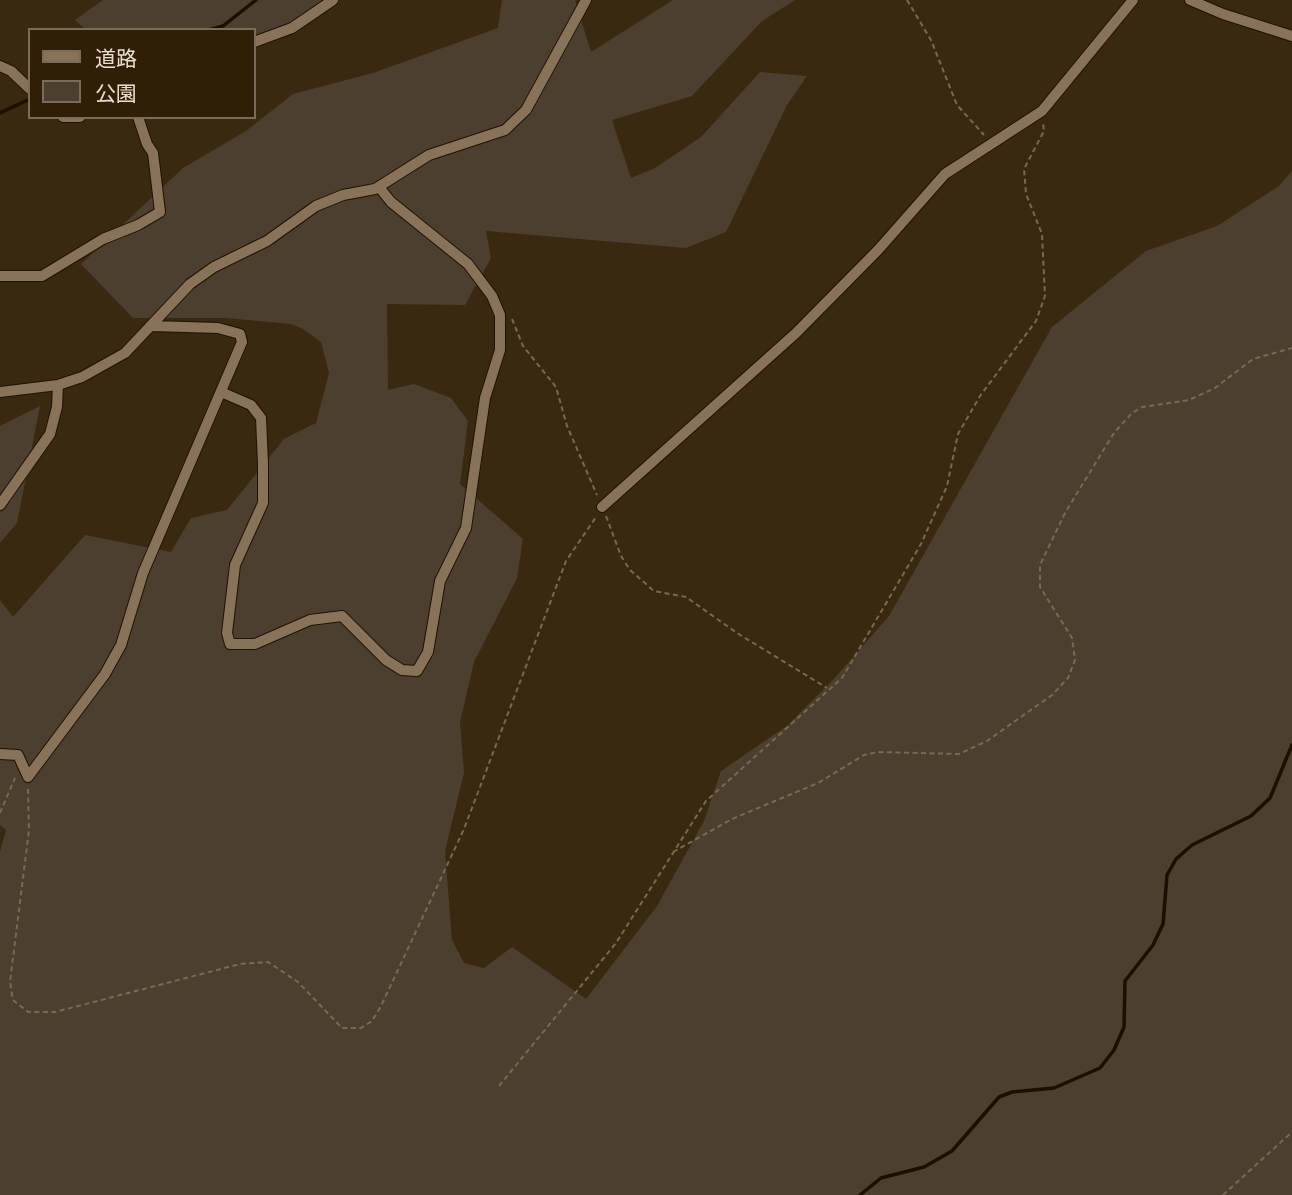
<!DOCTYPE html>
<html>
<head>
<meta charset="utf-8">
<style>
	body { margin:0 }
	#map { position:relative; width:1292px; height:1195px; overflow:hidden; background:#3a2911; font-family:Signika,"Noto Sans JP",sans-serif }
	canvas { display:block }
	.legend { position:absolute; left:28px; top:28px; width:228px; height:91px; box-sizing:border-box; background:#301f07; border:2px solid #7a6c58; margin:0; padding:9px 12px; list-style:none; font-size:21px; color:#eadfd1 }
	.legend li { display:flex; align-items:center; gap:14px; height:35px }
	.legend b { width:35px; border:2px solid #7a6c58 }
</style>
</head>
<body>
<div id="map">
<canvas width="1292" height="1195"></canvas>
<ul class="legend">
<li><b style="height:9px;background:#88735a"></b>道路</li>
<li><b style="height:19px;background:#4c3f2f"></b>公園</li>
</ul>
</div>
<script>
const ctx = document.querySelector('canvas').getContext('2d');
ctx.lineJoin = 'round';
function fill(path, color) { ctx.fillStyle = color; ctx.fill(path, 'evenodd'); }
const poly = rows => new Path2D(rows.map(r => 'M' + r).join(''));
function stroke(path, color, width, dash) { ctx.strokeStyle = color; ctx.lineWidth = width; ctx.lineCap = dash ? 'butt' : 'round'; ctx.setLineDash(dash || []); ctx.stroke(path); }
const green = poly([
	[103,0,326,0,272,39,254,46,254,30,86,30,75,20],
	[502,0,575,0,591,52,673,0,795,0,762,21,692,96,612,120,631,178,655,168,701,137,760,72,807,76,787,105,726,232,686,248,486,231,491,258,465,305,387,304,388,390,414,384,451,398,468,421,460,484,523,539,517,578,474,662,460,722,464,773,445,851,452,940,464,963,484,968,512,947,586,999,657,906,704,821,721,771,788,725,833,680,889,616,1052,327,1146,251,1217,226,1279,186,1292,171,1292,1195,0,1195,0,852,6,830,0,825,0,600,13,617,85,535,171,552,191,518,227,510,284,439,316,423,329,373,321,342,303,329,291,324,226,318,133,318,81,264,183,168,246,131,293,94,373,73,498,28],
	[40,406,17,523,0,543,0,426]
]);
const stream = poly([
	[209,30,223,26,256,0],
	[0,113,30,99],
	[860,1195,881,1178,924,1167,952,1151,999,1097,1012,1092,1054,1088,1100,1068,1114,1050,1124,1027,1125,981,1153,945,1163,924,1167,875,1176,859,1192,845,1251,816,1270,798,1292,745]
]);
const path = poly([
	[907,0,931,40,957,105,984,135],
	[512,319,523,346,556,387,567,426,597,495],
	[606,516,621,556,630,570,654,591,686,597,737,633,827,688],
	[28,789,29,830,10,982,13,1000,28,1012,55,1012,240,964,268,962,298,982,342,1028,361,1028,372,1021,381,1006,464,829,566,561,596,517],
	[0,813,15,778],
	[673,852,732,819,818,783,864,755,878,752,959,754,987,741,1052,695,1068,678,1075,660,1072,638,1040,587,1040,565,1065,513,1114,433,1131,414,1142,407,1189,400,1215,388,1253,359,1292,348],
	[499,1086,616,943,706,801,842,678,921,544,947,486,958,434,980,396,1036,321,1045,296,1042,234,1026,194,1024,169,1044,131,1043,123],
	[1223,1195,1292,1132]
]);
const street = poly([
	[1190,0,1223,14,1292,36],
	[254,42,292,28,333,0],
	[0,66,11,71,30,89],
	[63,117,80,117],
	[0,276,42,276,103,239,138,225,160,212,153,153,147,144,138,117],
	[0,392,58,385,82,377,125,353,190,284,214,267,267,241,316,206,343,195,375,189,429,155,505,130,526,110,586,0],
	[221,392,251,405,261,418,263,464,263,503,235,565,227,633,230,644,255,644,310,620,342,616,386,660,402,670,417,671,428,652,440,581,466,528,485,398,500,350,500,315,492,296,468,264,391,202,379,187],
	[0,505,50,434,57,407,58,385],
	[602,507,796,333,878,250,945,174,1042,111,1133,0],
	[0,754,18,755,28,777],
	[28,777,105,674,121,645,143,573,242,342,240,334,218,328,152,326]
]);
fill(green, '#4c3f2f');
stroke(stream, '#1e0e00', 3.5);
stroke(street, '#211100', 12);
stroke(path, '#786954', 2, [5, 3.5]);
stroke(street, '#88735a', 10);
</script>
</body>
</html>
